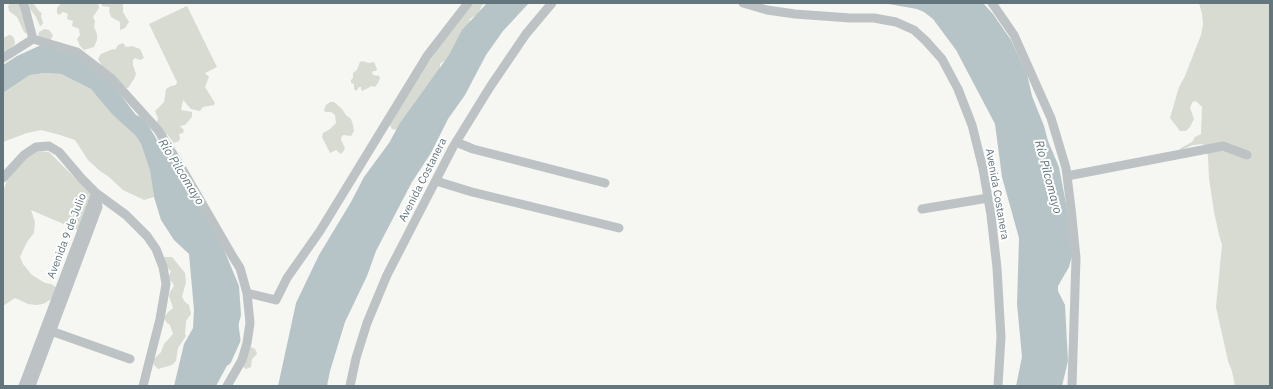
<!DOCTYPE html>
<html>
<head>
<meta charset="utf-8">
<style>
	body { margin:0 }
	#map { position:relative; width:1273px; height:389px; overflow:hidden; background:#f6f6f3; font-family:"IBM Plex Sans",sans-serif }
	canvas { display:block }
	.frame { position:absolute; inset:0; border:4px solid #63757d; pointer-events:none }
</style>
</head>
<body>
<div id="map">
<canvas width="1273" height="389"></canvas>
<div class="frame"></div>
</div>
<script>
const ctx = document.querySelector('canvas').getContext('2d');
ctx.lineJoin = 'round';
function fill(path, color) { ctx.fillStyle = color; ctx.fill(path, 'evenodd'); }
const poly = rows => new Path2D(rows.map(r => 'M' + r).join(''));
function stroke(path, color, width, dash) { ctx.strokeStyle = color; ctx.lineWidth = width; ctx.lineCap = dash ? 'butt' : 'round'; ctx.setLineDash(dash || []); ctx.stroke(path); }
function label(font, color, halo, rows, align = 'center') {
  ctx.font = font + ' "IBM Plex Sans",sans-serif'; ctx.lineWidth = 4; ctx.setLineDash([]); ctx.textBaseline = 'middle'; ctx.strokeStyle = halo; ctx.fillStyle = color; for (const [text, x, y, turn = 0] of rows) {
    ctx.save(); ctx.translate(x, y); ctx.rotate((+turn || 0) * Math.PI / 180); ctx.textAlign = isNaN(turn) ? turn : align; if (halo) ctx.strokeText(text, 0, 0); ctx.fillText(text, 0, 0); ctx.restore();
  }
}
const green = poly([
	[10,3,21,3,27,31,26,34,24,32,17,17,9,11,8,6],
	[30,3,33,3,40,12,42,13,41,16,43,23,41,26,40,26,36,17,30,9,29,5],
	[61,3,98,3,99,8,93,17,95,21,94,27,97,34,97,40,94,47,84,50,80,46,77,39,80,35,79,29,72,26,73,21,67,19,68,14,66,13,63,12,59,15,57,13,57,8],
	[101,3,123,3,123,12,129,22,125,28,120,30,120,22,111,17,109,11,110,7,102,6],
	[472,3,488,3,482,5,478,14,470,19,469,25,447,59,440,64,440,70,397,130,392,129,389,123,418,77,421,75,422,68,431,59,432,54],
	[1199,3,1270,3,1270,386,1235,386,1232,371,1228,361,1216,307,1222,245,1219,235,1214,212,1209,178,1208,156,1203,144,1193,145,1179,151,1181,148,1192,142,1195,137,1201,134,1202,107,1197,102,1194,101,1192,103,1190,108,1194,119,1190,127,1186,131,1180,131,1170,118,1179,87,1185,76,1201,35,1203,24,1202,14],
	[187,6,217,67,205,73,209,77,205,87,215,103,214,105,203,107,200,111,191,109,183,100,181,110,192,112,192,117,185,125,180,126,184,130,183,133,179,134,180,139,179,141,174,143,167,134,165,136,156,124,158,119,155,111,164,102,166,89,171,86,176,85,177,82,149,24],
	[44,29,49,30,53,35,50,41,38,37,39,32],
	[9,35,11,35,14,38,15,44,3,55,3,38],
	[123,43,126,47,132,46,140,49,144,58,140,60,135,58,133,60,133,65,136,74,134,79,128,88,126,88,103,68,98,59,101,54,113,49,115,50,118,45],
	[362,61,369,63,374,62,377,69,376,71,373,71,372,73,373,75,379,76,380,78,378,83,375,87,372,86,362,91,361,89,361,87,359,87,356,91,354,89,354,84,351,83,351,80,353,78,353,73,357,70,360,62],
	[45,73,61,74,91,89,135,135,141,144,150,171,154,197,144,200,123,190,109,177,100,171,88,160,75,140,60,135,41,130,27,133,3,142,3,93,30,75],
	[330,102,334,102,342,109,346,115,351,119,353,125,354,131,351,136,343,135,341,138,341,140,345,148,343,152,341,154,336,150,330,153,322,137,323,133,330,129,336,123,335,115,331,112,325,112,324,110,326,105],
	[37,151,49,152,92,195,80,231,31,210,35,222,34,233,27,242,20,257,23,264,32,275,45,283,51,284,56,287,55,297,43,304,36,305,28,304,15,298,3,306,3,199,4,198,3,198,3,192,7,180,21,163],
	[164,257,172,257,185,273,186,282,182,297,185,302,189,305,191,314,186,321,185,334,186,336,178,348,176,361,172,365,158,369,154,365,153,360,161,352,164,344,173,334,170,325,167,323,164,318,168,312,173,308,169,296,170,292,174,286,172,282,169,280,169,276,171,271,167,268],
	[251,347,255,349,257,354,252,359,251,367,246,369,242,366,248,348]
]);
const water = poly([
	[487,3,529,3,503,31,486,55,465,95,448,119,431,153,412,182,401,203,376,251,367,276,345,322,330,371,327,386,278,386,296,303,319,255,351,202,364,177,389,143,400,123,449,55,462,30],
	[883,3,983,3,993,14,1011,40,1027,74,1032,96,1044,126,1048,141,1059,167,1067,209,1072,256,1069,267,1058,286,1058,291,1065,305,1067,343,1068,361,1062,386,1016,386,1022,357,1017,304,1019,238,1002,177,995,124,956,50,933,19,924,12,917,9],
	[41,45,68,51,81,59,109,80,136,115,141,117,148,125,159,143,185,180,222,245,239,286,241,315,229,362,216,386,174,386,184,344,193,328,194,310,189,254,174,240,161,220,154,197,150,171,141,144,135,135,112,114,91,89,61,74,45,73,30,75,3,93,3,65,17,56]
]);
const river = poly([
	[226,360,235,340,233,325]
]);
const minor = poly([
	[23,3,25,8,33,39],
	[743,3,767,10,795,14,850,18,874,18,896,22,914,30,926,41,942,59,958,89,972,125,983,169,991,215,997,268,1001,337,998,386],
	[992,3,1014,35,1051,118,1066,168,1071,208,1076,258,1072,386],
	[3,58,33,39,77,52,111,78,158,130,181,167,233,257,240,268,247,293,250,323,247,343,242,360,227,386],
	[456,142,473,149,605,183],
	[1067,176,1223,146,1247,155],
	[3,178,24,155,36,147,49,146,59,152,82,179,96,193,126,215,147,236,156,249,163,267,166,284,160,319,143,386],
	[436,181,472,192,619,228],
	[922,209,988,198],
	[247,293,276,300,287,278,320,231,427,56,468,3],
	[51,331,130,359],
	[23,386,96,193],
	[31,386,98,207,96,194],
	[350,386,356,358,367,323,387,275,453,147,490,87,526,34,552,3]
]);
const streetNames = [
	["Avenida Costanera",423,180,-63],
	["Avenida Costanera",997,194,80],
	["Avenida 9 de Julio",67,236,-69]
];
const waterNames = [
	["Río Pilcomayo",181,172,58],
	["Río Pilcomayo",1048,177,75]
];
fill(green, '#d7dbd2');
fill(water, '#b7c4c7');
stroke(river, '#b7c4c7', 11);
stroke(minor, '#bdc3c5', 9);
label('11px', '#63757d', '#fff', streetNames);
label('italic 12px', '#5e7578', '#fff', waterNames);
</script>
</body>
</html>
